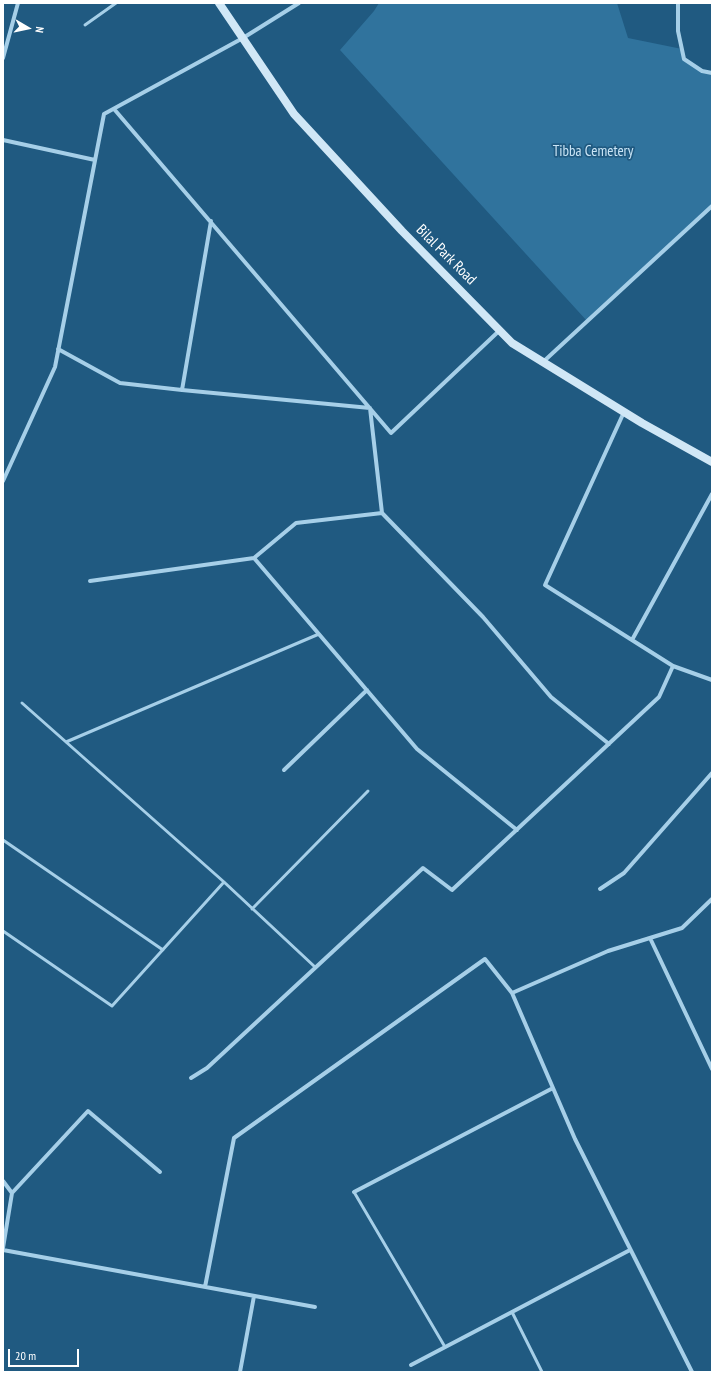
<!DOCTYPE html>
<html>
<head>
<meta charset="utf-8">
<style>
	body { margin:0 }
	#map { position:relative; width:715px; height:1375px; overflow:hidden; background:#205a81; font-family:"PT Sans Narrow",sans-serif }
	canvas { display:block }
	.frame { position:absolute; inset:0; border:4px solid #fff; pointer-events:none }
	.north { position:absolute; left:8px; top:8px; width:40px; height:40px; -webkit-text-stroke:3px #205a81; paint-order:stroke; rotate:99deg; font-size:11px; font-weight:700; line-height:16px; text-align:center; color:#fff }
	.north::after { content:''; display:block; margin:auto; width:14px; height:18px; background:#fff; clip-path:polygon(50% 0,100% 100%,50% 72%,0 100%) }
	.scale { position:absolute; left:8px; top:1349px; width:71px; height:18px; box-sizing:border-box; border:2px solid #fff; border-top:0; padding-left:5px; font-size:12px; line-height:14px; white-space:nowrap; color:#fff; -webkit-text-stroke:3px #205a81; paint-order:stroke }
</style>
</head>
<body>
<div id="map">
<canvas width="715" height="1375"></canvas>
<div class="frame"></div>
<div class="north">N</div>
<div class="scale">20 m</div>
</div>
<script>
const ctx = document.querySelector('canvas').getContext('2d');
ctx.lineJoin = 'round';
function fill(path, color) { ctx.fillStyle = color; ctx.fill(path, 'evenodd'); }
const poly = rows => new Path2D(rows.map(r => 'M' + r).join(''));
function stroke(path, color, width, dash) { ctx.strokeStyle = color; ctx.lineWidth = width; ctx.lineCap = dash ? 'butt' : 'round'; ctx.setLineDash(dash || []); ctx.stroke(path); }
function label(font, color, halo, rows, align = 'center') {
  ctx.font = font + ' "PT Sans Narrow",sans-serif'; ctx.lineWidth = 3.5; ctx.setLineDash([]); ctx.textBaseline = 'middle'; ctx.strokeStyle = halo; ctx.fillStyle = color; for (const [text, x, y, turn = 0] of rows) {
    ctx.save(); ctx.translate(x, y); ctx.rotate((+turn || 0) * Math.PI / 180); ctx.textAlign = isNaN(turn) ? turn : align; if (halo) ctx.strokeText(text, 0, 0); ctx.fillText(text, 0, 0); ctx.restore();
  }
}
const green = poly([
	[379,3,617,3,628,38,682,49,684,59,702,71,712,73,712,207,587,321,340,50,374,11]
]);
const lane = poly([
	[85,25,116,3],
	[22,703,224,882,315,967],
	[66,742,319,634],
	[3,840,163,950],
	[252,909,368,791],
	[3,931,112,1006,224,882],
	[354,1192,445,1347],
	[512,1312,542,1372]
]);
const street = poly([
	[678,3,678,31,684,59,702,71,712,73],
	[3,58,18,3],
	[114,109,391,433,500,330],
	[3,140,95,160],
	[58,349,120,383,182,390,370,408,382,513,483,617,551,697,609,744],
	[543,362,712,206],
	[182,390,211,221],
	[624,412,545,585,673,666],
	[3,481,55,367,104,114,243,38,299,3],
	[254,558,417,749,517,830],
	[90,581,254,558,296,523,382,513],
	[632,640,712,494],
	[284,770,367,690],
	[600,889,624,873,712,773],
	[650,938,712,1069],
	[512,993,608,951,682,928,712,899],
	[191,1078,207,1068,423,868,452,890,659,697,673,666,712,680],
	[3,1181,12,1193],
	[354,1192,553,1088],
	[3,1248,12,1193,88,1111,160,1172],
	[3,1250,315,1307],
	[205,1287,234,1138,485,959,512,993,575,1139,692,1372],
	[411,1365,630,1250],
	[240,1372,254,1296]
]);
const secondary = poly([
	[219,3,294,114,402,231,512,343,642,423,712,462]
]);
const parkNames = [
	["Tibba Cemetery",593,152]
];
const streetNames = [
	["Bilal Park Road",446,255,45]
];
fill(green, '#30739d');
stroke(lane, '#a6cfe8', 3);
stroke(street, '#a6cfe8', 4);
stroke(secondary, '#d0e7f6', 8);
label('15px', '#cae5f6', '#205a81', parkNames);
label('15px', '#fff', '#205a81', streetNames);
</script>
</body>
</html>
